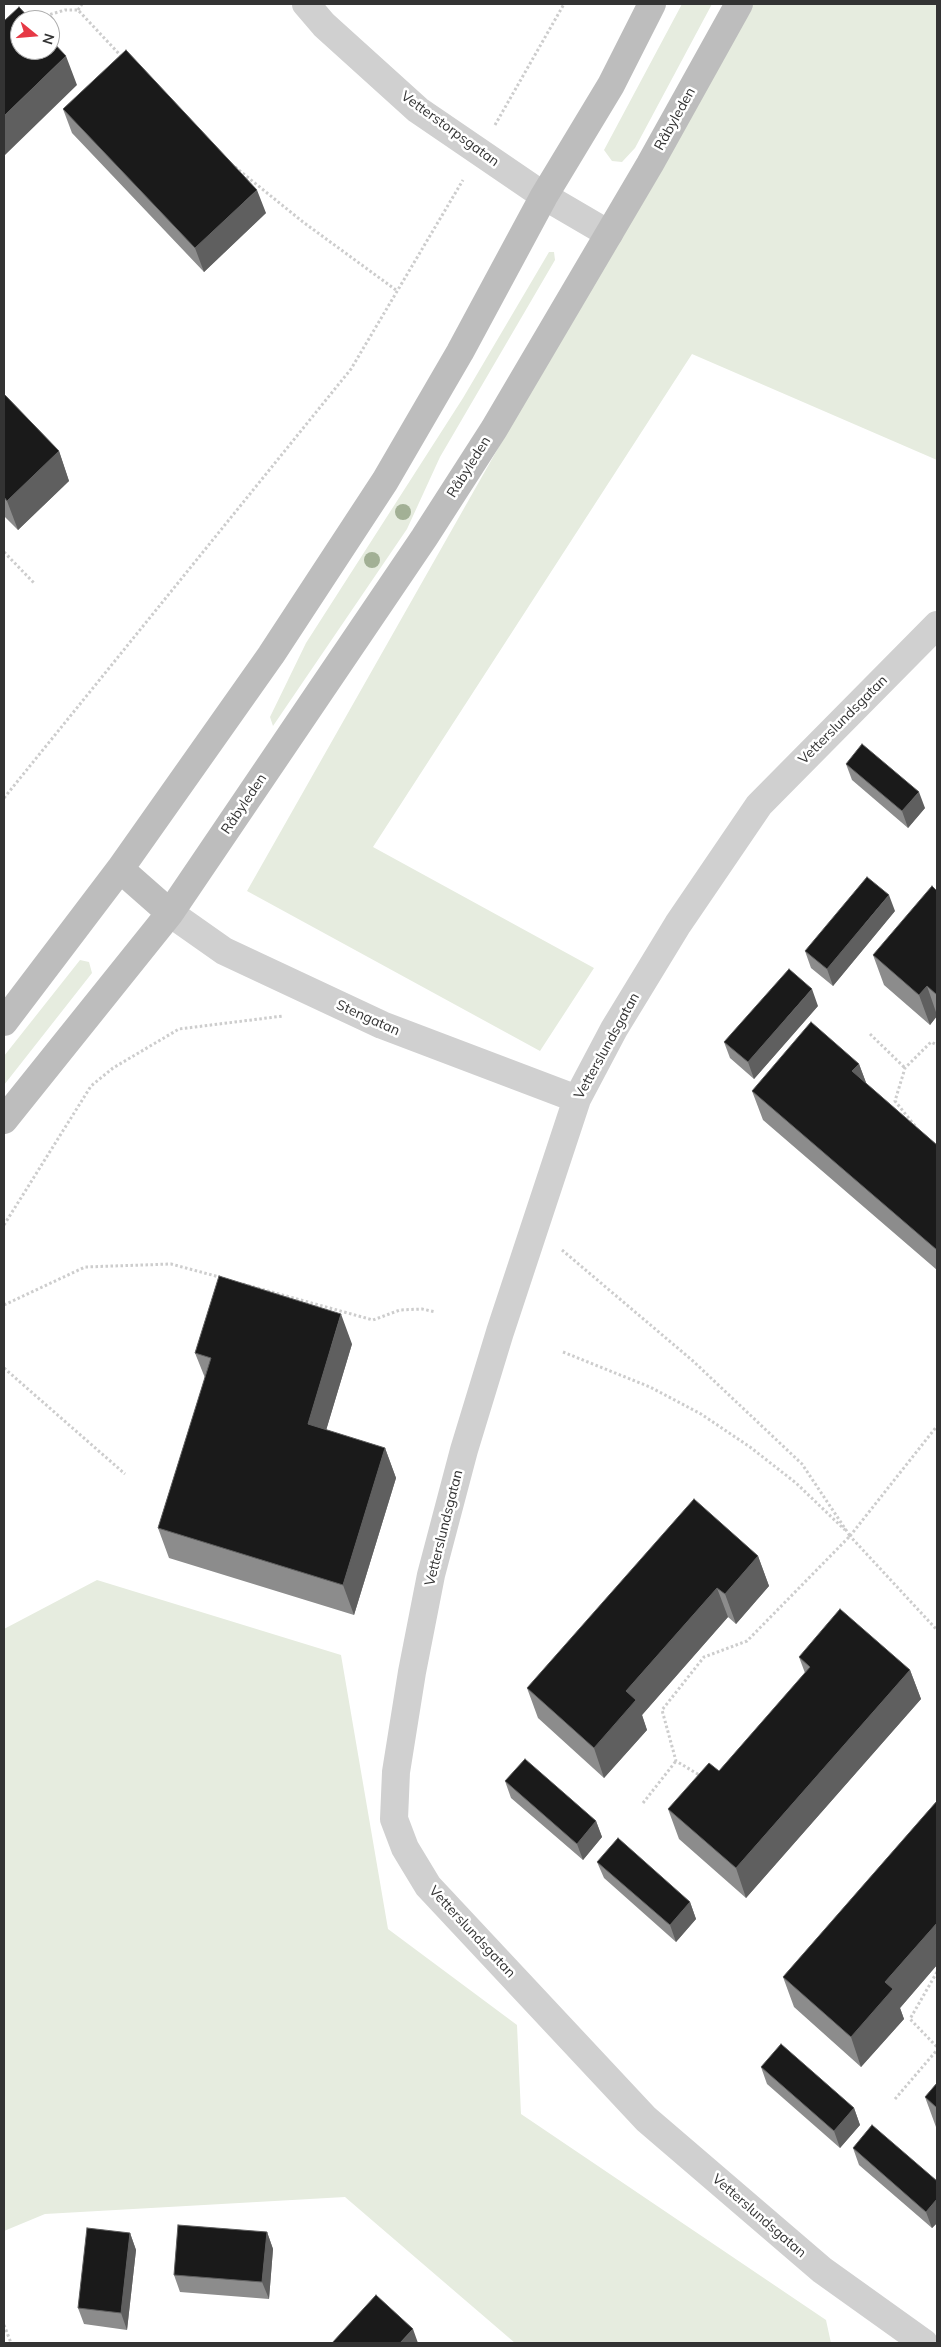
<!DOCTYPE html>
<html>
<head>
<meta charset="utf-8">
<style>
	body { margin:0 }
	#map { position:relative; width:941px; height:2347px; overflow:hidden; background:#fff; font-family:Mulish,sans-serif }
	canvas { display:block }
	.frame { position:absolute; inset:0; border:5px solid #333; pointer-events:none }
	.north { position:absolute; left:10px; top:10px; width:50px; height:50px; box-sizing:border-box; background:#fff; border:1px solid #adadad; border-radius:50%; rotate:107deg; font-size:14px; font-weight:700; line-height:20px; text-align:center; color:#333 }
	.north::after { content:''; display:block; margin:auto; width:18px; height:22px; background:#e63946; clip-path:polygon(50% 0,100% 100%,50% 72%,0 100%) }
</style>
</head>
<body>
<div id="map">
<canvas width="941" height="2347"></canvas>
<div class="frame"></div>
<div class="north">N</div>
</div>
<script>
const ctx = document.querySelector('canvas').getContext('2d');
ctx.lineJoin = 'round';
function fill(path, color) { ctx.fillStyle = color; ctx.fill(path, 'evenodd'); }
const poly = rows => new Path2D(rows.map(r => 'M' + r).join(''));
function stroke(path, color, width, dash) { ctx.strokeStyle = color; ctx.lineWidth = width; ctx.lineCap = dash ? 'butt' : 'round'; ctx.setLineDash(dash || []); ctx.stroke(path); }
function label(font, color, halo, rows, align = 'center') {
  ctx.font = font + ' Mulish,sans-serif'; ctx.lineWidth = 5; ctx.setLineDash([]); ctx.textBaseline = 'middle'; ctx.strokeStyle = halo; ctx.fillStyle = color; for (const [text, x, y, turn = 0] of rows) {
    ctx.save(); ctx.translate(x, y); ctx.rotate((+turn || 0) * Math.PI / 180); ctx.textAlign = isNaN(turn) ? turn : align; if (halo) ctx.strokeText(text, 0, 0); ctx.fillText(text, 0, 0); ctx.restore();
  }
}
const green = poly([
	[682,4,712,4,635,148,622,162,612,161,604,150],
	[750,4,937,4,937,460,692,354,373,847,594,968,540,1051,247,891],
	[549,252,554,252,555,260,440,457,407,529,273,726,270,717,306,643,463,398],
	[80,960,89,962,92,973,4,1085,4,1056],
	[97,1580,341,1655,388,1929,517,2025,521,2114,826,2320,831,2343,515,2343,345,2197,45,2214,4,2231,4,1629]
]);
const path = poly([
	[78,10,82,4],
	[31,20,65,10,78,10,122,57],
	[495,125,564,4],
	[235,167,303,222,396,290],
	[4,552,34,583],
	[4,798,351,369,463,180],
	[870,1034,905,1068],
	[915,1126,895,1101,905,1068,931,1042,937,1045],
	[4,1225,91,1086,113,1068,179,1029,283,1016],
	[562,1250,693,1361,802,1464,850,1536,747,1641,704,1657,662,1710,676,1761,701,1776],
	[243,1284,373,1320,400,1310,422,1309,436,1312],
	[4,1305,85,1267,171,1264,223,1278],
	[563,1352,650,1387,701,1414,750,1447,796,1483,845,1530],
	[4,1368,125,1474],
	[849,1535,937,1630],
	[850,1536,937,1426],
	[643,1803,676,1761],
	[937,1972,910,2019,937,2047],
	[895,2099,937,2050],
	[4,2325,11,2343]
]);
const minor = poly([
	[170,913,224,951,382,1025,577,1099],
	[924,2343,822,2270,646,2119,428,1886,405,1848,394,1819,396,1772,412,1672,431,1575,464,1450,500,1332,577,1099,614,1029,678,924,759,805,937,625]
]);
const tertiary = poly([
	[306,4,324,25,418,110,544,196,609,234]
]);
const secondary = poly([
	[120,869,170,913],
	[4,1022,120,869,271,655,385,481,460,352,544,196,611,85,652,4],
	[4,1120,170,913,424,538,494,429,650,164,739,4]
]);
const trees = [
	[403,512],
	[372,560]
];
const wall = poly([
	[63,109,266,213,204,272,72,133],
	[4,394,59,451,69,481,18,530,4,516],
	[846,764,925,808,908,828,852,780],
	[937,891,937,1016,930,1025,884,985,873,955],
	[895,911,833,986,811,968,805,951],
	[818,1006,754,1079,730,1058,724,1042],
	[859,1064,866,1083,937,1145,937,1270,763,1120,752,1091],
	[352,1344,326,1430,385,1448,396,1478,354,1615,169,1558,158,1528,205,1378,195,1353],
	[758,1556,769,1586,736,1624,728,1617,642,1715,647,1730,604,1778,538,1718,527,1688],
	[799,1657,910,1670,921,1699,746,1898,679,1839,668,1809,719,1771,805,1673],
	[505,1781,596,1821,602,1837,583,1860,511,1798],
	[937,1801,937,1965,900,2008,904,2019,861,2067,794,2007,783,1977],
	[597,1862,690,1902,696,1919,676,1942,604,1878],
	[761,2067,854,2108,860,2125,840,2148,767,2084],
	[937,2083,937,2128,936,2127,925,2097],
	[853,2148,937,2181,937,2223,932,2228,859,2165],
	[267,2232,273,2249,269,2299,180,2292,174,2275],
	[130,2233,136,2250,127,2330,84,2324,78,2308]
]);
const shadedWall = poly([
	[66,56,77,85,4,156,4,116],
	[257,190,266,213,204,272,195,248],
	[59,451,69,481,18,530,7,501],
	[919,792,925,808,908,828,902,811],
	[889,895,895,911,833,986,827,969],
	[927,986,937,1015,937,1016,930,1025,919,995],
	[812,989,818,1006,754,1079,748,1062],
	[859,1064,870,1093,852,1071],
	[341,1314,352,1344,319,1454,308,1424],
	[385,1448,396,1478,354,1615,343,1585],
	[758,1556,769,1586,736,1624,725,1594],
	[717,1588,728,1617,642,1715,647,1730,604,1778,594,1748,626,1691],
	[910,1670,921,1699,746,1898,736,1868],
	[596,1821,602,1837,583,1860,577,1844],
	[690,1902,696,1919,676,1942,670,1925],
	[937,1923,937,1965,900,2008,904,2019,861,2067,851,2037,885,1982],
	[854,2108,860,2125,840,2148,834,2131],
	[937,2199,937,2223,932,2228,926,2212],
	[267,2232,273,2249,269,2299,262,2282],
	[130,2233,136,2250,127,2330,121,2313],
	[413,2329,418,2343,400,2343]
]);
const building = poly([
	[19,7,31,20,20,20,20,50,50,50,50,39,66,56,4,116,4,21,19,7],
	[126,50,257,190,195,248,63,109,126,50],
	[4,394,59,451,7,501,4,497,4,394],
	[862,744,919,792,902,811,846,764,862,744],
	[867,877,889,895,827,969,805,951,867,877],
	[932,886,937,891,937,995,927,986,919,995,873,955,932,886],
	[789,969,812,989,748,1062,724,1042,789,969],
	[811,1022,859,1064,852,1071,937,1145,937,1250,752,1091,811,1022],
	[219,1276,341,1314,308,1424,385,1448,343,1585,158,1528,211,1358,195,1353,219,1276],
	[694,1499,758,1556,725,1594,717,1588,626,1691,636,1700,594,1748,527,1688,694,1499],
	[840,1609,910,1670,736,1868,668,1809,709,1763,719,1771,810,1667,799,1657,840,1609],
	[525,1759,596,1821,577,1844,505,1781,525,1759],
	[937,1801,937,1923,885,1982,893,1989,851,2037,783,1977,937,1801],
	[618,1838,690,1902,670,1925,597,1862,618,1838],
	[781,2044,854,2108,834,2131,761,2067,781,2044],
	[937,2083,937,2108,925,2097,937,2083],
	[872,2125,937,2181,937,2199,926,2212,853,2148,872,2125],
	[178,2225,267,2232,262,2282,174,2275,178,2225],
	[87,2228,130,2233,121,2313,78,2308,87,2228],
	[376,2295,413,2329,400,2343,332,2343,376,2295]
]);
const streetNames = [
	["Råbyleden",675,119,-61],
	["Vetterstorpsgatan",450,129,36],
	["Råbyleden",469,467,-58],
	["Vetterslundsgatan",843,720,-45],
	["Råbyleden",244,804,-56],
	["Stengatan",368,1018,24],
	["Vetterslundsgatan",607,1046,-61],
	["Vetterslundsgatan",444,1528,-76],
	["Vetterslundsgatan",472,1932,47],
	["Vetterslundsgatan",759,2216,41]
];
fill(green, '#e6ecdf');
stroke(path, '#cdcdcd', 3, [2.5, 2.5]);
stroke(minor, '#d0d0d0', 28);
stroke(tertiary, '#d0d0d0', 28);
stroke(secondary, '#bdbdbd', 28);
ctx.fillStyle = '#a2b095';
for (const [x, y] of trees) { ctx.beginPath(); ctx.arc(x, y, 8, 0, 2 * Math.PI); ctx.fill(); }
fill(wall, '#8c8c8c');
fill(shadedWall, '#5f5f5f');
fill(building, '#1a1a1a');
stroke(building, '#5f5f5f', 1);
label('14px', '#333', '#fff', streetNames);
</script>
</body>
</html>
